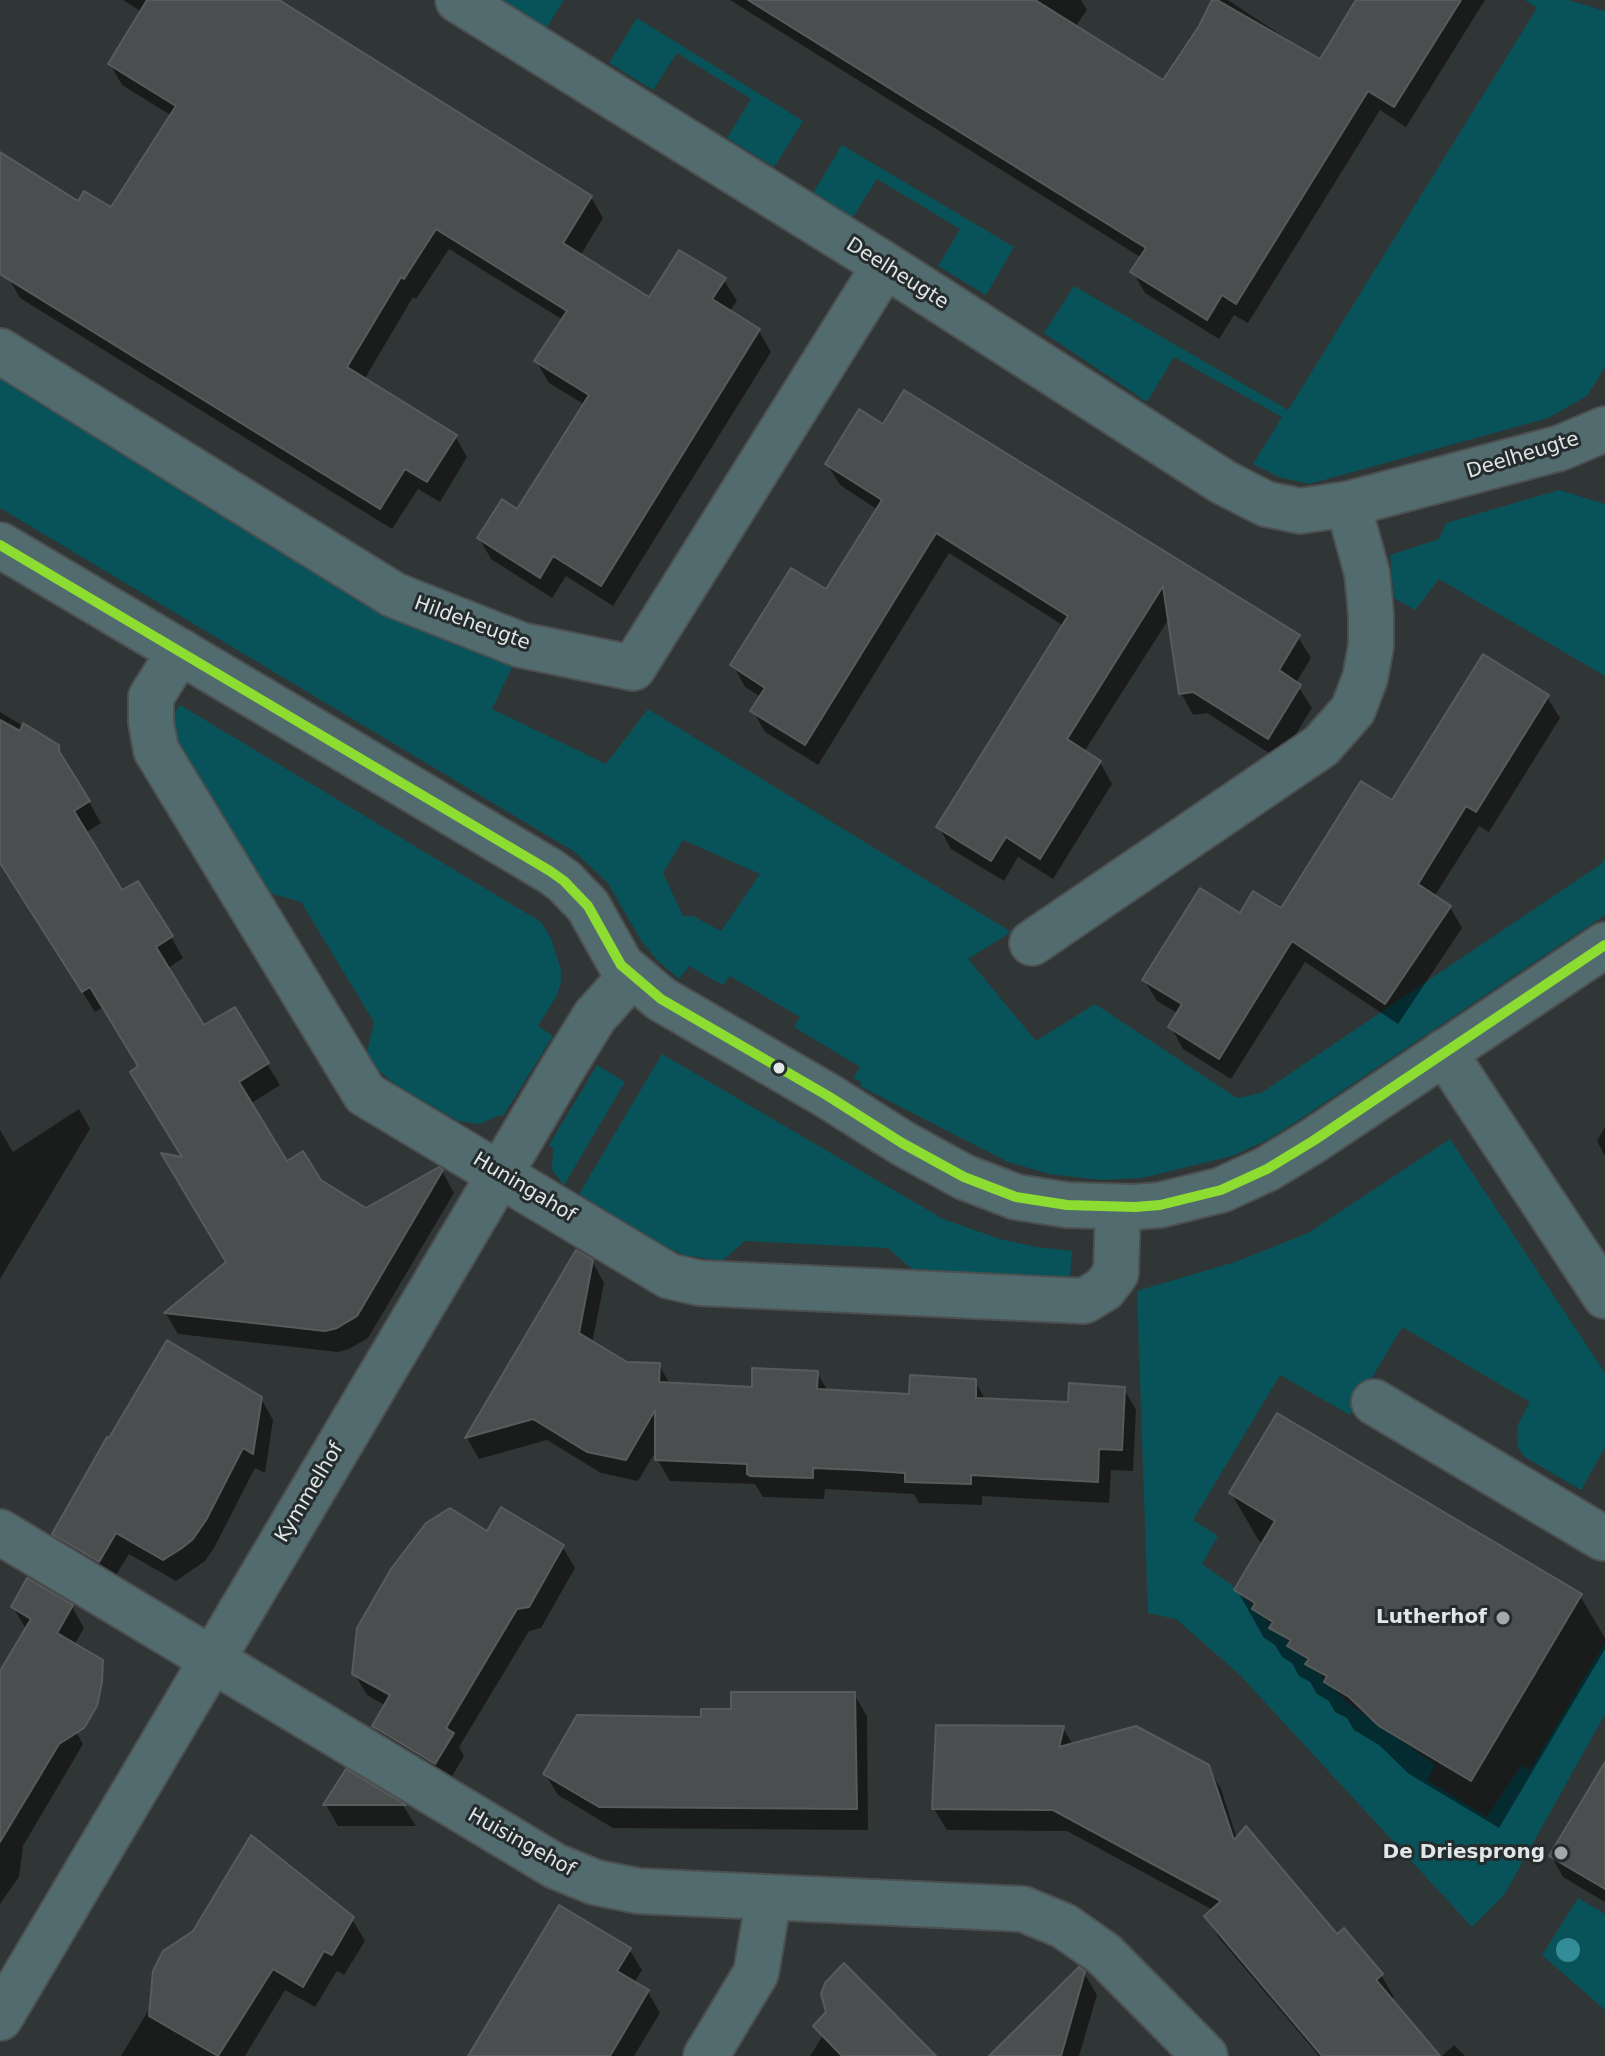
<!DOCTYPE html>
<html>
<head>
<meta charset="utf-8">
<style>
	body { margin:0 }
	canvas { display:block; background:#303535 }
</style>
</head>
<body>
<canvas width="1605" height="2056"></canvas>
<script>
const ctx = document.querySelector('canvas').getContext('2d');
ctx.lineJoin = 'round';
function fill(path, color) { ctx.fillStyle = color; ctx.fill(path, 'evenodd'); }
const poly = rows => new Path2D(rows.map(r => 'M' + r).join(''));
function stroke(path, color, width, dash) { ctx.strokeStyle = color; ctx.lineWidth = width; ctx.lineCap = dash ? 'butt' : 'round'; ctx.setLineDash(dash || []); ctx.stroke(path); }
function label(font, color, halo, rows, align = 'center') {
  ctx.font = font + ' "DejaVu Sans",sans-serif'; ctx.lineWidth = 6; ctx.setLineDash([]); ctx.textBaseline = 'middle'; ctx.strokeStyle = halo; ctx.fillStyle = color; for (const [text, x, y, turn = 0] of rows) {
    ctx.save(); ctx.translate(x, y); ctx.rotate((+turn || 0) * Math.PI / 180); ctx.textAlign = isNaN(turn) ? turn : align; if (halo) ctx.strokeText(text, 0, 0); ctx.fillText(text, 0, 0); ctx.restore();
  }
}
const green = poly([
	[496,0,564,0,545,30],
	[1525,0,1568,0,1605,11,1605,367,1587,396,1548,418,1309,484,1279,477,1253,464,1282,417,1174,357,1147,402,1044,333,1074,286,1288,410,1537,8],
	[637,18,803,121,774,167,727,138,751,99,677,53,653,90,609,63],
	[842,145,1014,247,986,295,938,266,960,229,877,179,853,217,813,193],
	[0,378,381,614,516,659,492,709,606,764,648,709,1011,932,968,959,1036,1041,1095,1004,1237,1098,1261,1093,1601,864,1605,858,1605,915,1296,1122,1265,1141,1232,1156,1142,1178,1102,1180,1049,1174,1008,1162,860,1086,861,1082,853,1078,860,1067,794,1027,800,1017,730,976,723,985,689,966,679,979,659,962,642,942,608,883,575,852,0,508],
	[683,840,760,874,721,931,693,916,683,916,663,873],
	[1559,490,1605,504,1605,676,1439,579,1415,610,1394,598,1390,555,1439,539,1446,523],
	[180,705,541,922,551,938,561,970,561,982,557,995,538,1026,553,1036,503,1116,500,1115,480,1124,458,1121,396,1085,377,1069,367,1053,374,1022,301,902,269,893,174,737,173,715],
	[662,1054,943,1219,1000,1239,1037,1247,1072,1251,1070,1278,912,1269,888,1248,745,1241,722,1261,684,1255,668,1248,579,1194],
	[597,1065,625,1082,564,1185,552,1170,553,1148,549,1145],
	[1450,1139,1605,1373,1605,1447,1581,1490,1525,1457,1517,1447,1517,1426,1530,1402,1402,1327,1350,1415,1280,1375,1193,1520,1218,1536,1202,1564,1232,1585,1348,1703,1435,1765,1427,1780,1487,1817,1521,1766,1530,1770,1605,1643,1605,1714,1504,1895,1472,1927,1240,1675,1176,1619,1148,1613,1137,1291,1238,1261,1308,1233],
	[1578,1898,1605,1914,1605,2010,1542,1955]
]);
const shadow = poly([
	[123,0,275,0,591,197,603,218,580,256,650,300,724,280,737,301,729,312,759,331,771,352,613,606,566,576,552,598,491,559,479,538,518,511,585,405,549,383,536,361,563,320,449,249,416,299,413,297,364,380,455,436,467,457,440,502,418,489,392,529,20,298,8,277,0,230,0,153,79,203,111,210,172,116,122,85,110,64,142,12],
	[730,0,1081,0,1087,10,1075,27,1164,83,1200,27,1215,0,1228,0,1320,61,1359,0,1485,0,1406,127,1380,110,1248,323,1234,315,1219,339,1145,293,1133,272,1142,258],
	[883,427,1298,637,1311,658,1296,683,1312,708,1280,760,1207,713,1193,715,1181,693,1170,617,1084,752,1100,762,1112,784,1053,879,1018,857,1004,881,951,849,939,827,1064,626,949,553,818,765,765,732,753,711,761,697,745,687,733,665,827,592,878,510,840,485,827,464],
	[1547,697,1560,718,1489,832,1479,826,1434,897,1450,907,1462,928,1398,1024,1305,962,1231,1079,1183,1049,1171,1027,1179,1014,1157,1001,1144,980,1240,916,1282,911,1393,803],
	[0,712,58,747,101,823,85,833,121,893,138,883,171,937,183,958,167,969,203,1028,234,1010,280,1085,250,1104,287,1164,366,1210,442,1171,454,1193,368,1338,349,1349,338,1352,178,1334,166,1314,228,1263,185,1160,140,1067,104,1007,95,1012,0,861],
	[79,1109,90,1129,0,1279,0,1130,13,1152],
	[1605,1127,1605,1156,1597,1141],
	[577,1252,592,1261,604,1283,592,1344,627,1364,659,1365,670,1384,753,1389,817,1373,828,1391,911,1396,975,1381,986,1401,1070,1404,1124,1389,1136,1410,1133,1471,1111,1470,1109,1503,982,1496,982,1505,919,1503,914,1494,825,1489,824,1499,763,1497,755,1484,670,1481,657,1459,657,1449,638,1481,601,1473,547,1440,479,1459,467,1438],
	[261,1398,273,1420,265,1473,255,1468,214,1548,205,1561,176,1581,129,1554,111,1583,67,1556,54,1534],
	[1231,1493,1580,1596,1605,1638,1605,1649,1499,1828,1409,1774,1379,1745,1354,1730,1347,1718,1335,1712,1329,1701,1317,1694,1310,1682,1299,1676,1292,1663,1282,1657,1275,1645,1264,1638,1237,1590,1264,1544,1259,1541],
	[562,1546,575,1568,541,1628,529,1631,459,1747,464,1756,447,1785,386,1748,374,1726,386,1706,367,1695,354,1673],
	[13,1607,72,1607,84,1628,69,1654,26,1629],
	[854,1694,867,1716,868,1830,613,1828,558,1795,545,1774,733,1711],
	[0,1695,71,1723,83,1744,23,1846,19,1877,0,1904],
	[1063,1728,1073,1745,1208,1767,1221,1789,1237,1839,1337,1936,1381,1975,1394,1997,1390,2000,1438,2056,1319,2056,1219,1938,1206,1916,1213,1910,1067,1831,947,1830,934,1809],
	[1605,1765,1605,1902,1563,1877,1551,1856],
	[346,1772,404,1807,416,1826,338,1826,326,1805],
	[352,1919,365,1941,344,1975,337,1971,315,2007,285,1990,245,2056,121,2056,151,2006],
	[629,1949,642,1970,634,1983,648,1992,660,2013,634,2056,470,2056],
	[1084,1973,1097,1995,1079,2056,992,2056],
	[815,2026,933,2056,810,2056,822,2037],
	[1454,2045,1465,2056,1442,2056]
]);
const building = poly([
	[147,0,279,0,592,196,563,243,649,297,679,250,726,278,712,299,760,329,601,586,553,556,540,578,477,538,502,499,517,509,589,395,534,361,567,311,436,229,404,279,401,277,347,367,457,435,427,482,405,469,380,509,0,274,0,152,78,201,84,191,111,207,176,106,108,64,147,0],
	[748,0,1035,0,1163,80,1199,26,1212,0,1217,0,1320,59,1356,0,1461,0,1394,107,1368,91,1236,304,1222,295,1207,320,1130,272,1146,248,748,0],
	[904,390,1300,635,1279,670,1301,685,1268,739,1193,692,1179,694,1163,586,1067,739,1101,761,1040,859,1006,837,991,861,936,827,1068,616,936,533,805,745,750,711,765,688,730,665,791,568,826,589,882,500,825,464,859,409,883,424,904,390],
	[1483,654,1549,695,1476,812,1466,806,1418,884,1451,906,1385,1004,1292,941,1219,1059,1168,1027,1182,1004,1142,980,1200,888,1240,913,1253,891,1281,908,1361,781,1392,800,1483,654],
	[0,720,20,731,23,723,59,745,59,751,90,801,74,811,122,890,138,881,173,936,156,947,204,1025,235,1007,269,1063,239,1082,287,1161,303,1151,321,1180,366,1208,439,1167,443,1170,357,1316,337,1328,325,1331,164,1313,226,1262,161,1153,182,1157,130,1072,138,1066,90,987,82,992,0,863,0,720],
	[576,1250,593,1260,579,1333,627,1362,660,1363,659,1382,752,1387,752,1368,818,1371,817,1389,909,1394,910,1375,976,1379,976,1398,1068,1402,1069,1383,1125,1387,1122,1450,1099,1449,1098,1482,971,1475,971,1484,905,1482,905,1473,859,1470,813,1468,813,1478,750,1476,747,1474,747,1464,655,1460,655,1410,626,1460,587,1452,533,1419,465,1438,576,1250],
	[167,1340,262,1397,253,1454,243,1448,206,1520,193,1539,182,1548,163,1560,116,1533,99,1562,52,1534,107,1437,109,1438,167,1340],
	[1277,1413,1582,1594,1471,1781,1379,1726,1349,1697,1324,1682,1327,1676,1305,1664,1309,1659,1287,1646,1291,1640,1269,1628,1273,1622,1252,1609,1255,1603,1234,1590,1275,1521,1229,1493,1277,1413],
	[501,1507,564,1545,529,1607,517,1609,446,1728,454,1733,435,1764,372,1726,390,1695,352,1674,357,1628,391,1569,426,1523,450,1508,487,1531,501,1507],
	[27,1578,73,1605,57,1633,103,1660,102,1682,97,1706,84,1728,59,1744,0,1842,0,1671,31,1619,11,1607,27,1578],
	[731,1692,855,1692,857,1809,599,1807,543,1774,577,1715,701,1717,701,1709,731,1709,731,1692],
	[936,1725,1064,1726,1059,1747,1136,1726,1209,1765,1234,1840,1246,1826,1337,1934,1344,1928,1383,1974,1376,1980,1440,2056,1322,2056,1204,1916,1221,1901,1053,1810,932,1809,936,1725],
	[1605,1762,1605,1889,1549,1856,1605,1762],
	[346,1769,406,1805,323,1805,346,1769],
	[251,1835,354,1917,332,1955,324,1951,303,1987,273,1969,218,2056,149,2016,153,1971,163,1951,193,1931,251,1835],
	[559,1905,631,1948,617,1971,649,1990,610,2056,468,2056,559,1905],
	[844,1963,936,2056,842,2056,813,2026,826,2012,821,1994,825,1983,844,1963],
	[1079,1967,1085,1972,1061,2056,989,2056,1079,1967]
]);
const minor = poly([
	[458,0,885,265,1223,482,1266,504,1300,511,1348,504,1560,448,1605,429],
	[0,351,394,595,521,645,633,668,885,265],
	[180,651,151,697,151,722,156,750,365,1094,669,1276,699,1283,1084,1301,1104,1289,1116,1273,1118,1208],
	[1032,943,1321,746,1353,710,1365,678,1371,646,1371,614,1367,573,1348,504],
	[1444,1052,1605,1296],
	[1374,1402,1603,1538,1605,1536],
	[0,1532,555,1866,594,1882,638,1891,1023,1909,1064,1926,1104,1954,1205,2056],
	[0,2018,561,1071,595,1016,631,976],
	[706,2056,756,1973,769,1897]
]);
const tertiary = poly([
	[0,545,550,871,564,881,588,906,621,965,661,999,828,1096,902,1143,964,1177,1016,1197,1067,1205,1135,1207,1160,1205,1221,1190,1267,1169,1313,1141,1605,945]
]);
const bus1 = poly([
	[0,545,550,871,564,881,588,906,621,965,661,999,828,1096,902,1143,964,1177,1016,1197,1067,1205,1135,1207,1160,1205,1221,1190,1267,1169,1313,1141,1605,945]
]);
const trees = [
	[1568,1950]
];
const markers = [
	[779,1068,7,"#e1e6e7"],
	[1503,1618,8,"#a3a8a9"],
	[1561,1853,8,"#a3a8a9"]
];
const streetNames = [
	["Deelheugte",897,274,32],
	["Deelheugte",1523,456,-17],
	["Hildeheugte",472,624,20],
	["Huningahof",524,1188,31],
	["Kymmelhof",310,1493,-59],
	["Huisingehof",521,1843,29]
];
const poiNames = [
	["Lutherhof",1487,1618],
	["De Driesprong",1545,1853]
];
fill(green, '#08535a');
fill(shadow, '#0007');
fill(building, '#4a4e4e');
stroke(building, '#575b5b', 2);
stroke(minor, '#4d5051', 48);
stroke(tertiary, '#4d5051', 48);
stroke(minor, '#526b6e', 44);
stroke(tertiary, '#526b6e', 44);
stroke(bus1, '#8cdc32', 10);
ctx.fillStyle = '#338d96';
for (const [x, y] of trees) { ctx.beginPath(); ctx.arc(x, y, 12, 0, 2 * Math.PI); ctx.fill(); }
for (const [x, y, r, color] of markers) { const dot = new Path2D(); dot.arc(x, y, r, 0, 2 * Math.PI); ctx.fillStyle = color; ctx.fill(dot); stroke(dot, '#242c2d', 3); }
label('20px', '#e1e6e7', '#242c2d', streetNames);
label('bold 20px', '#e1e6e7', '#242c2d', poiNames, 'right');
</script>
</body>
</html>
